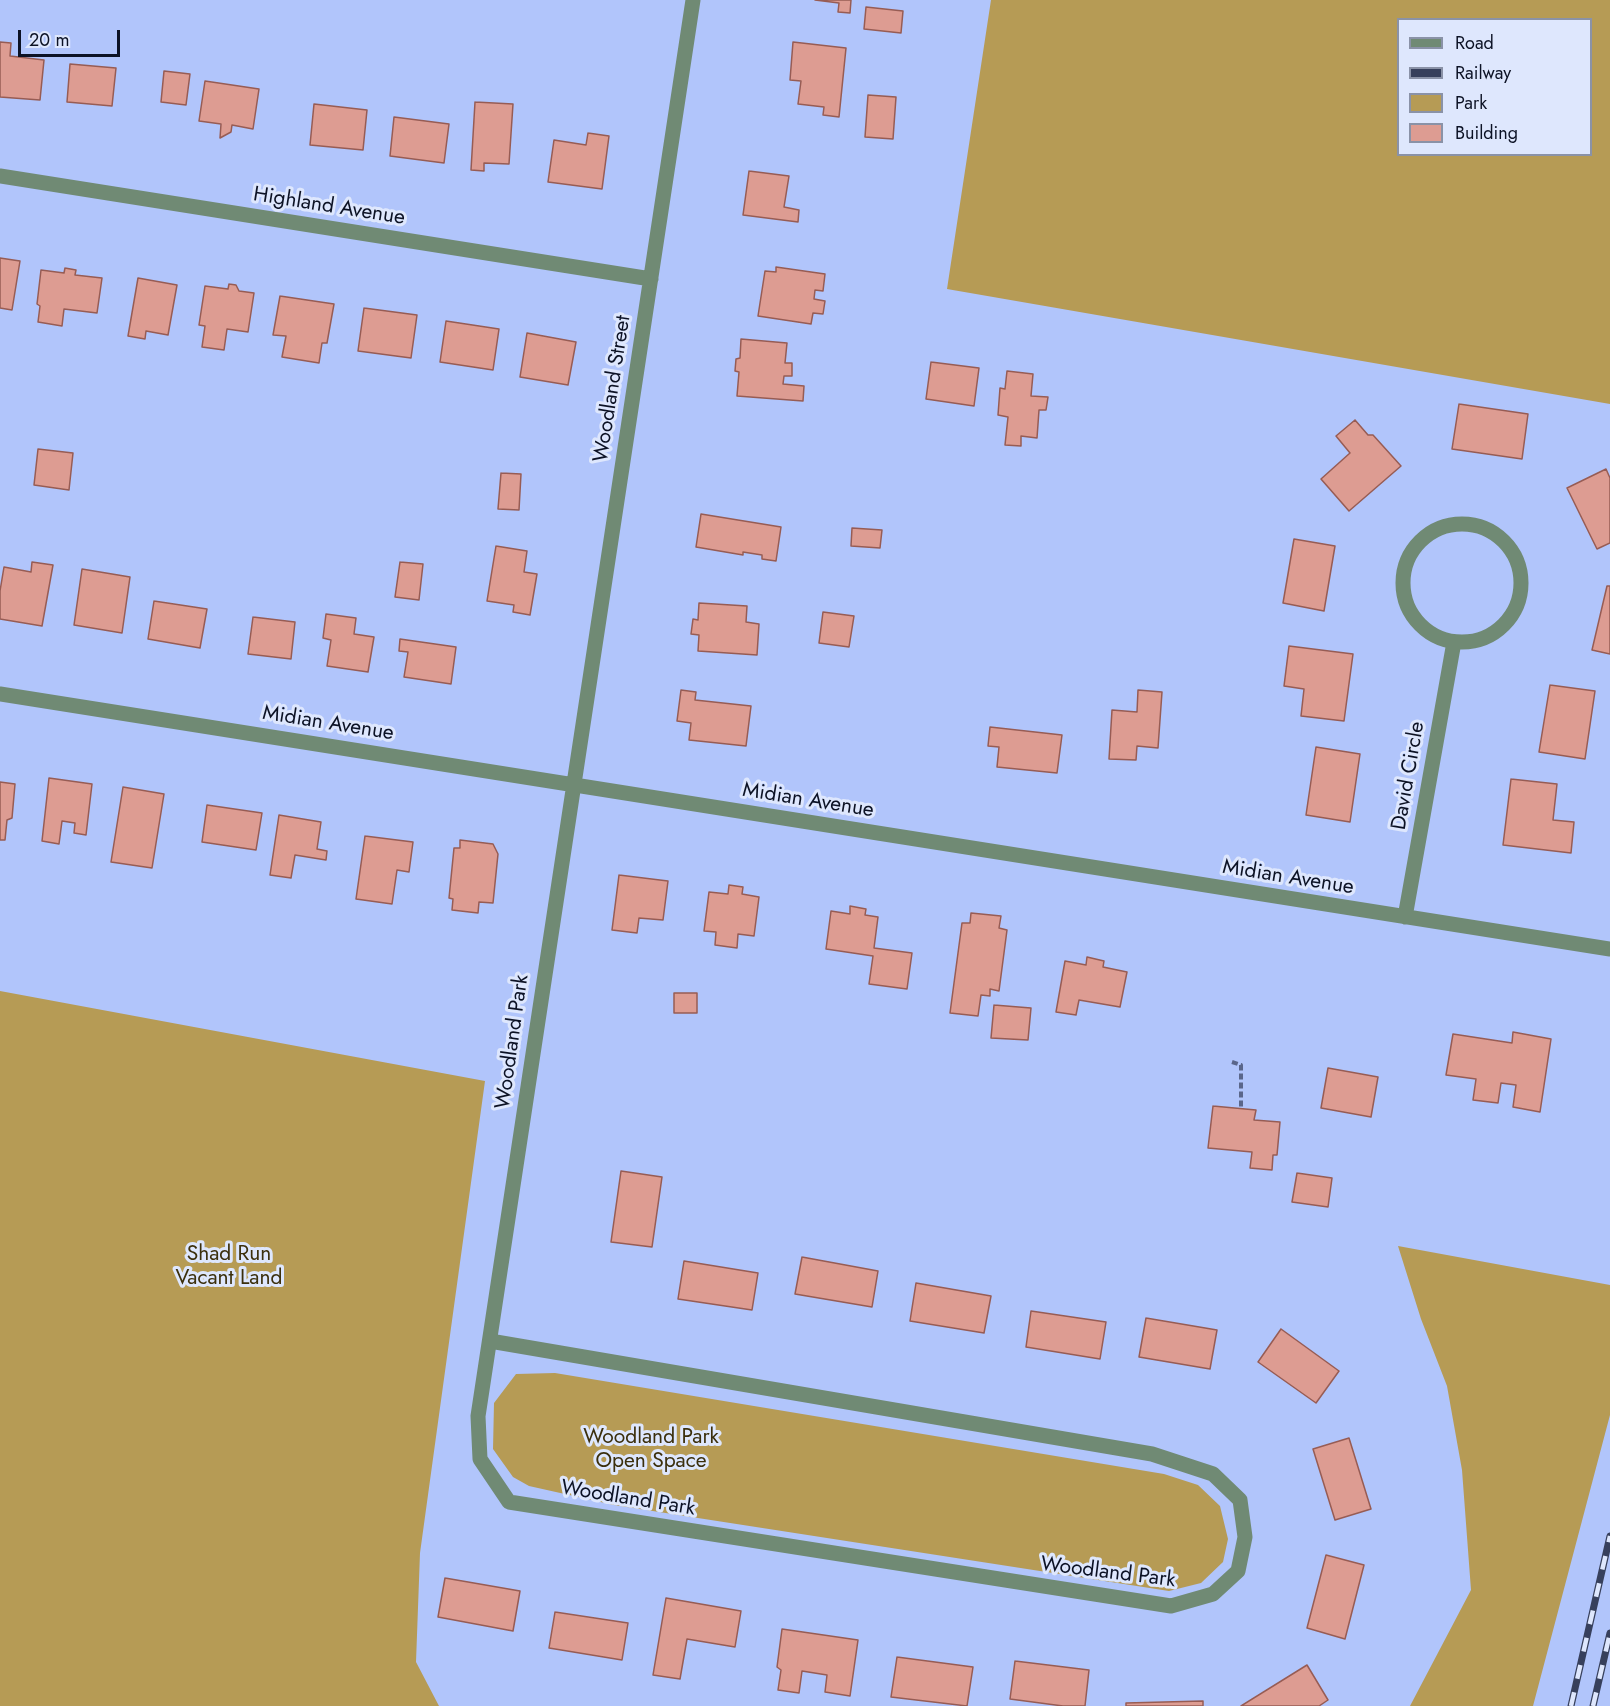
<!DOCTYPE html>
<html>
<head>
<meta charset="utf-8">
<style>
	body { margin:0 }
	#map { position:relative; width:1610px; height:1706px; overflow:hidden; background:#b1c5fb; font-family:Jost,sans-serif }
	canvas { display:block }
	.legend { position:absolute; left:1397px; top:18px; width:195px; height:138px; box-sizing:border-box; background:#dee7fd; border:2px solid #8a92a7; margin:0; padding:8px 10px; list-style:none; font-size:18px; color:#0c1225 }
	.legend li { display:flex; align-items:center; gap:12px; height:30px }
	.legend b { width:30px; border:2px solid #8a92a7 }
	.scale { position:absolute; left:18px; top:30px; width:102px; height:27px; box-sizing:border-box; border:3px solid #0c1225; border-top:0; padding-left:8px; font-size:18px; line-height:21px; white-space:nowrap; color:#0c1225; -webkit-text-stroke:4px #dee7fd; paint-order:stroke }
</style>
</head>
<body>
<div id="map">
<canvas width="1610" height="1706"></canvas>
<ul class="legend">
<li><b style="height:8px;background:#708a74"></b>Road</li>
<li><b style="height:8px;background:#37405c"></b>Railway</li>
<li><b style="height:16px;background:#b69b55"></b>Park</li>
<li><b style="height:16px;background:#dd9c92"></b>Building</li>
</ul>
<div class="scale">20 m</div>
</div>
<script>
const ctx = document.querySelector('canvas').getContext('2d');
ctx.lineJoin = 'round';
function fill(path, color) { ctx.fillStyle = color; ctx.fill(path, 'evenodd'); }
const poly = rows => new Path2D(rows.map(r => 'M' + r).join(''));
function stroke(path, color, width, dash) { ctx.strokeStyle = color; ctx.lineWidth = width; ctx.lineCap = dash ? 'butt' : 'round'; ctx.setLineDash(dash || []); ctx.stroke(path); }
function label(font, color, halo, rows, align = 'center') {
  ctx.font = font + ' Jost,sans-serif'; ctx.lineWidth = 6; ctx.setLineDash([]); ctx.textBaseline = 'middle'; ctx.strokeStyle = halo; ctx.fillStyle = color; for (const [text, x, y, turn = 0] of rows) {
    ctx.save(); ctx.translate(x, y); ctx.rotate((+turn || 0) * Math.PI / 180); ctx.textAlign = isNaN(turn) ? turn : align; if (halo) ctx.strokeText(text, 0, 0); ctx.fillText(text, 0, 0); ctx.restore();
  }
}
const green = poly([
	[991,0,1610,0,1610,404,947,289],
	[1398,20,1590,20,1590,154,1398,154],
	[0,991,485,1081,420,1553,416,1662,439,1706,0,1706],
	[1398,1246,1610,1285,1610,1415,1533,1706,1410,1706,1471,1590,1462,1470,1447,1386,1421,1319],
	[555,1373,1164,1474,1198,1485,1220,1506,1228,1539,1223,1562,1201,1583,1169,1591,614,1505,529,1486,513,1477,493,1449,494,1403,516,1374]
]);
const building = poly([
	[815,0,851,0,850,13,838,12,839,3,815,0],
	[866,7,903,11,901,33,864,29,866,7],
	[0,42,11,43,10,56,44,60,40,100,0,97,0,42],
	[793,42,846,48,839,117,823,115,824,107,798,104,801,81,790,80,793,42],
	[70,64,116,68,112,106,67,102,70,64],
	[164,71,190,74,186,105,161,102,164,71],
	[205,81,259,89,253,129,232,125,231,132,220,138,221,124,199,121,205,81],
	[868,95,896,97,893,139,865,137,868,95],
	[475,102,513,104,509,164,484,163,484,171,471,170,475,102],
	[314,104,367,110,363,150,310,145,314,104],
	[394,117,449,124,444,163,390,156,394,117],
	[588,133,609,136,602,189,548,182,554,140,586,145,588,133],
	[749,171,789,176,784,207,799,210,798,222,743,215,749,171],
	[0,258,20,261,12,310,0,308,0,258],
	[776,267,825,274,823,291,815,290,814,299,825,301,823,314,813,313,811,324,758,316,765,271,776,272,776,267],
	[65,268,76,270,75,275,102,278,97,313,64,309,62,326,38,322,40,306,37,304,41,270,64,273,65,268],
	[138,278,177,285,168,335,146,331,145,339,128,336,138,278],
	[229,284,236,285,239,291,254,293,248,332,227,329,224,350,202,347,205,326,199,325,205,286,228,289,229,284],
	[280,296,334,304,327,343,322,343,319,363,282,357,286,336,273,335,280,296],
	[364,308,417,315,411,358,358,351,364,308],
	[446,321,499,329,493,370,440,362,446,321],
	[527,333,576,342,568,385,520,377,527,333],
	[741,339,787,343,785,363,792,363,792,376,784,376,783,384,804,386,803,401,737,396,739,372,735,371,736,359,740,358,741,339],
	[931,362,979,368,974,406,926,399,931,362],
	[1007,371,1033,374,1031,396,1048,397,1046,410,1039,410,1037,438,1021,436,1021,446,1005,445,1008,417,998,415,1000,388,1005,389,1007,371],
	[1459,404,1528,414,1522,459,1452,449,1459,404],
	[1355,420,1368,435,1373,435,1401,466,1349,511,1321,479,1350,453,1336,436,1355,420],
	[38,449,73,453,69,490,34,485,38,449],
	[1606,469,1610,478,1610,543,1597,549,1567,488,1606,469],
	[501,473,521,474,519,510,498,509,501,473],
	[701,514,781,527,776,561,762,559,762,555,743,552,743,555,696,547,701,514],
	[852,528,882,530,880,548,851,546,852,528],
	[1294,539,1335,546,1324,611,1283,603,1294,539],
	[496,546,527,551,524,572,537,574,530,615,513,612,514,605,487,601,496,546],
	[32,562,53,565,42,626,0,619,0,591,4,567,31,572,32,562],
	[400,562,423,564,419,600,395,597,400,562],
	[82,569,130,577,122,633,74,625,82,569],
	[1607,586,1610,586,1610,654,1592,650,1607,586],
	[154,601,207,609,200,648,148,639,154,601],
	[699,603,747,606,746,622,759,624,757,655,698,651,699,635,691,634,693,619,698,620,699,603],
	[823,612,854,616,849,647,819,643,823,612],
	[326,614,356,618,354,634,374,637,368,672,327,666,331,640,323,638,326,614],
	[253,617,295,622,291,659,248,654,253,617],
	[400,639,456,647,451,684,404,677,408,652,399,651,400,639],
	[1289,646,1353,654,1344,721,1301,716,1304,689,1284,686,1289,646],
	[1550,685,1595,691,1585,759,1539,752,1550,685],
	[681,690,696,692,695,700,751,706,746,746,689,740,691,723,677,721,681,690],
	[1138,690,1162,692,1158,748,1137,746,1136,760,1109,759,1112,710,1137,712,1138,690],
	[990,727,1062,735,1057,773,997,767,999,747,988,746,990,727],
	[1316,747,1360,754,1350,822,1306,815,1316,747],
	[49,778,92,784,86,835,74,833,75,823,62,821,59,844,42,841,49,778],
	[1511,779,1557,784,1553,820,1574,822,1571,853,1503,845,1511,779],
	[0,782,15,784,12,818,7,820,5,840,0,840,0,782],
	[123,787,164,794,152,868,111,862,123,787],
	[207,805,262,813,256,850,202,842,207,805],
	[279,815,321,822,317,849,327,851,326,860,295,855,291,878,270,875,279,815],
	[365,836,413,842,409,872,397,870,392,904,356,899,365,836],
	[460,840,493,844,498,854,493,903,479,902,478,913,452,910,453,899,449,898,454,848,460,848,460,840],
	[619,875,668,881,663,920,639,918,637,933,612,930,619,875],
	[729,885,743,887,742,894,759,897,754,936,738,934,737,948,715,945,716,932,704,931,709,892,728,894,729,885],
	[850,906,866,909,865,915,878,917,874,948,912,953,907,989,869,984,873,956,826,949,831,911,850,914,850,906],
	[971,913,1001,916,999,928,1007,930,999,991,990,989,990,996,981,995,978,1016,950,1013,962,923,970,923,971,913],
	[1087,957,1104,961,1103,967,1127,972,1120,1007,1079,1000,1076,1015,1056,1012,1065,961,1086,965,1087,957],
	[674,993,697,993,697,1013,674,1013,674,993],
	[994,1005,1031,1008,1028,1040,991,1038,994,1005],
	[1513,1032,1551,1039,1540,1112,1513,1107,1516,1085,1501,1083,1498,1103,1473,1100,1476,1079,1446,1075,1453,1034,1512,1043,1513,1032],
	[1328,1068,1378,1077,1371,1117,1321,1108,1328,1068],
	[1213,1106,1256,1110,1254,1120,1280,1122,1277,1155,1273,1155,1272,1170,1250,1168,1252,1152,1208,1148,1213,1106],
	[621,1171,662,1177,652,1247,611,1242,621,1171],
	[1297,1173,1332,1178,1328,1207,1292,1202,1297,1173],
	[802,1257,878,1271,872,1307,795,1294,802,1257],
	[684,1261,758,1273,752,1310,678,1299,684,1261],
	[916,1283,991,1296,984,1333,910,1321,916,1283],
	[1031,1311,1106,1322,1100,1359,1026,1347,1031,1311],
	[1146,1318,1217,1330,1210,1369,1139,1357,1146,1318],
	[1281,1329,1339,1371,1316,1403,1258,1362,1281,1329],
	[1349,1438,1371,1509,1335,1520,1313,1449,1349,1438],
	[1326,1555,1364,1565,1345,1639,1307,1628,1326,1555],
	[445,1578,520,1591,513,1631,438,1617,445,1578],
	[666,1598,741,1611,735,1647,687,1639,680,1679,653,1675,666,1598],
	[555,1612,628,1623,622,1660,549,1648,555,1612],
	[782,1629,858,1640,850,1696,825,1692,827,1675,802,1671,799,1693,778,1690,781,1670,777,1667,782,1629],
	[897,1657,973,1667,967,1706,891,1697,897,1657],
	[1015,1661,1089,1670,1085,1706,1063,1706,1010,1699,1015,1661],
	[1307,1665,1328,1700,1319,1706,1241,1706,1307,1665],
	[1203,1701,1203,1706,1126,1706,1126,1703,1203,1701]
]);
const path = poly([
	[1232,1062,1241,1065,1241,1109]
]);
const minor = poly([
	[0,176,651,279],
	'1403 583a59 59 0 1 1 118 0a59 59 0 1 1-118 0Z',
	[0,694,1610,949],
	[1405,917,1454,642],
	[490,1341,1152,1454,1213,1474,1240,1500,1245,1537,1238,1571,1213,1594,1171,1606,509,1502,480,1459,478,1416,693,0]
]);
const rail = poly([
	[1571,1706,1610,1536],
	[1593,1706,1610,1633]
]);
const streetNames = [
	["Highland Avenue",329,207,9],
	["Woodland Street",613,389,-81],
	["Midian Avenue",328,724,9],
	["David Circle",1409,776,-80],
	["Midian Avenue",808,801,9],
	["Midian Avenue",1288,878,9],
	["Woodland Park",513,1042,-82],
	["Woodland Park",628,1499,9],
	["Woodland Park",1108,1573,7]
];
const parkNames = [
	["Shad Run",229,1255],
	["Vacant Land",229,1279],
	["Woodland Park",651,1438],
	["Open Space",651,1462]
];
fill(green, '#b69b55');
fill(building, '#dd9c92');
stroke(building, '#975c54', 1.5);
stroke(path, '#5a668a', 4, [6, 3]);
stroke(minor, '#708a74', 15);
stroke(rail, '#37405c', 7);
stroke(rail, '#dee7fd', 4.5, [14]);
label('21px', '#0c1225', '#dee7fd', streetNames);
label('21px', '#3b2f0c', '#dee7fd', parkNames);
</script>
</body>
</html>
